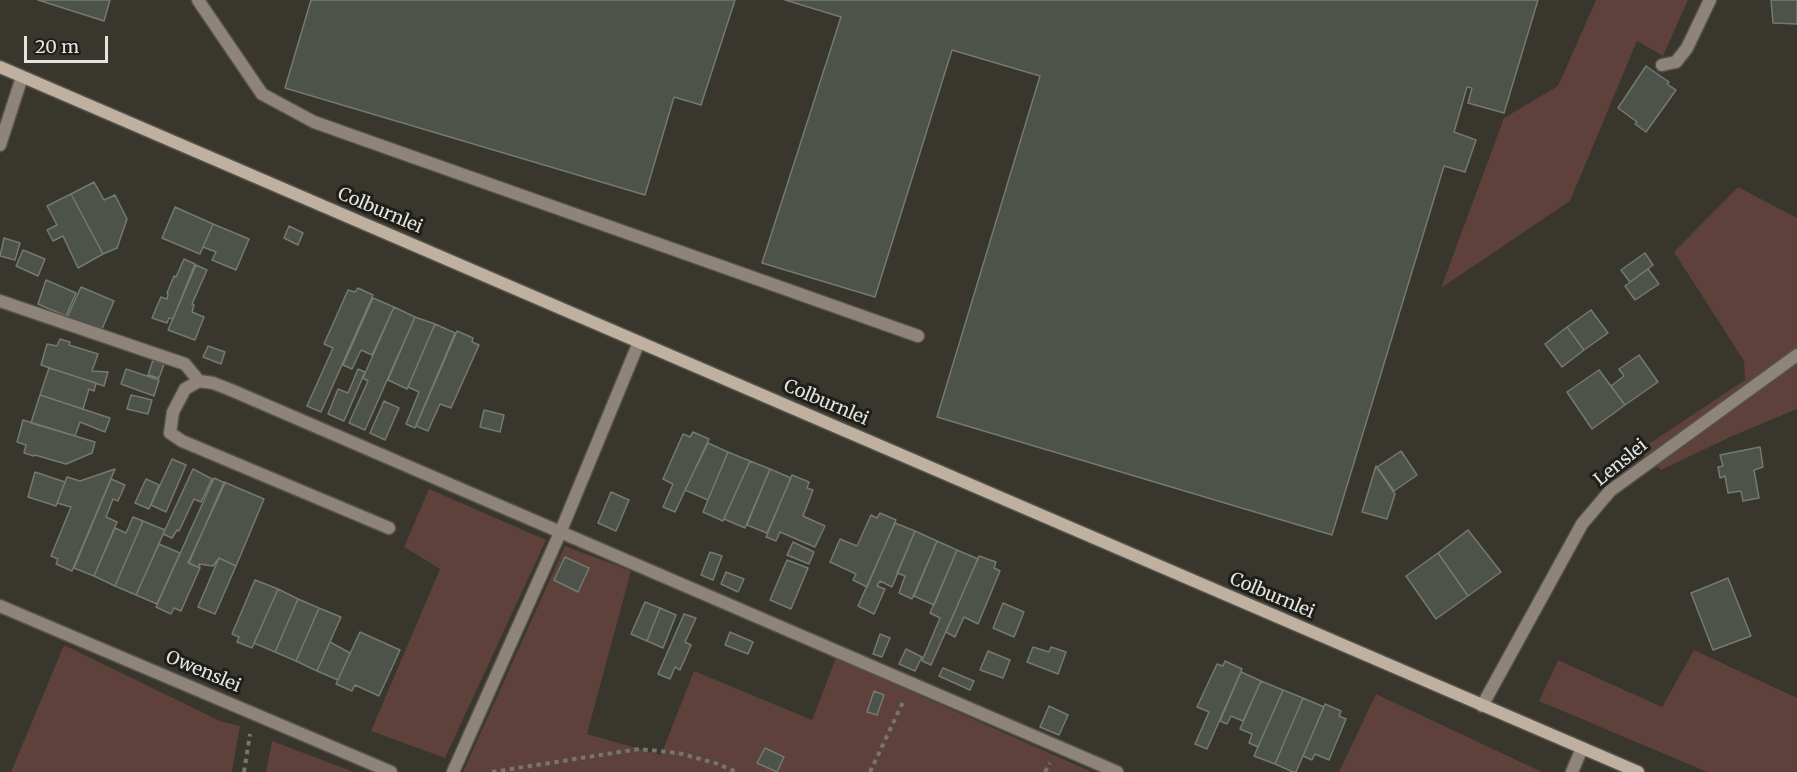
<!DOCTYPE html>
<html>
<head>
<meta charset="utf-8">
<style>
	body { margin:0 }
	#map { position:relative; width:1797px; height:772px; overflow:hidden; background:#38362d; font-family:Merriweather,serif }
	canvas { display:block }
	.scale { position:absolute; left:24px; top:36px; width:84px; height:27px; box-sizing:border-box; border:3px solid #e5e4df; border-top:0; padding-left:8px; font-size:18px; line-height:21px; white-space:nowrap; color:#e5e4df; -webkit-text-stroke:4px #1e1e1a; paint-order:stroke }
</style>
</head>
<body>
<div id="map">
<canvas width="1797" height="772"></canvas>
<div class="scale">20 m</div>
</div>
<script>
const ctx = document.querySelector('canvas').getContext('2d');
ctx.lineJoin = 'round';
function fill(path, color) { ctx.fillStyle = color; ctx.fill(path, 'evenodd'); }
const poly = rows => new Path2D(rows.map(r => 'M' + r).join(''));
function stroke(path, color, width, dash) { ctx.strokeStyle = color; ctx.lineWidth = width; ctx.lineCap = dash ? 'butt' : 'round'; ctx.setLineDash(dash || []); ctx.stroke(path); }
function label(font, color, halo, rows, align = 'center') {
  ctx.font = font + ' Merriweather,serif'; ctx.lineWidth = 6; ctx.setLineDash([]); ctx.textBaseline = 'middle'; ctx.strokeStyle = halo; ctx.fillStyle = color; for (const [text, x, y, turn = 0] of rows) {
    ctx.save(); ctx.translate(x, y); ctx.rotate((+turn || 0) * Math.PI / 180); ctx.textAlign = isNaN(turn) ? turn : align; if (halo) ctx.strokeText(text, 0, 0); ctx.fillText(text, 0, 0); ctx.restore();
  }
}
const green = poly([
	[1596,0,1688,0,1663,56,1637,41,1570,201,1441,288,1504,118,1558,86],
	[1738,187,1797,218,1797,409,1728,438,1661,470,1638,451,1745,380,1744,361,1674,252],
	[429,489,546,540,445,758,371,731,440,569,404,547],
	[565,546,631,571,587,734,661,755,694,671,812,720,836,658,1092,772,463,772],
	[64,645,220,721,240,726,232,772,11,772],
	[1694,650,1797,698,1797,772,1707,772,1539,701,1558,660,1662,707],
	[1376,694,1542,772,1339,772],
	[272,741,354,772,266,772]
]);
const building = poly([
	[38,0,110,0,104,21,38,0],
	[311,0,735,0,701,105,674,97,645,195,285,88,311,0],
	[785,0,1538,0,1504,113,1468,103,1472,88,1467,87,1454,132,1476,140,1465,172,1444,166,1332,535,937,417,1040,76,952,50,875,297,762,263,841,17,785,0],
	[1771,0,1797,0,1797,24,1773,23,1771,0],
	[1646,66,1669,82,1667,84,1676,90,1646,132,1635,124,1637,122,1618,108,1646,66],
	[94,182,104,200,115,195,127,219,117,248,103,254,71,194,94,182],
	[71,194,103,254,78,268,63,236,53,241,47,230,57,225,47,206,71,194],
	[175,207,213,224,200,254,162,238,175,207],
	[213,224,249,239,236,270,212,260,216,252,203,247,213,224],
	[289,226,303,233,298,245,284,238,289,226],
	[4,238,20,243,15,260,0,256,4,238],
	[23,250,45,259,38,276,16,266,23,250],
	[1645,253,1653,265,1630,282,1621,270,1645,253],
	[184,259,195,264,173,319,169,318,167,323,152,318,161,297,167,299,168,294,167,293,174,276,176,277,184,259],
	[196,265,207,270,192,304,194,305,192,312,204,317,195,340,168,330,196,265],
	[1648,269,1659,284,1635,300,1625,286,1648,269],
	[46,280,76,293,66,316,38,304,46,280],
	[81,287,114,301,102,329,67,318,81,287],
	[358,288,373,295,321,412,307,406,333,348,324,344,348,290,355,292,358,288],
	[373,298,394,307,372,355,361,350,352,369,343,365,373,298],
	[394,307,415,317,365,430,349,423,368,381,363,378,394,307],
	[1591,310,1608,333,1584,350,1567,327,1591,310],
	[415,317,435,324,407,389,388,380,415,317],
	[435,324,455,333,415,428,406,424,419,392,408,387,435,324],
	[1567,327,1584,350,1562,367,1545,344,1567,327],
	[457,331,473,338,472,342,479,345,451,408,440,404,428,431,416,426,457,331],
	[60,339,70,342,69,345,98,354,92,371,108,372,104,386,41,365,47,344,57,346,60,339],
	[208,346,225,352,221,364,203,357,208,346],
	[1639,355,1658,382,1625,405,1611,386,1624,376,1619,369,1639,355],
	[153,360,164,364,159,378,148,375,153,360],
	[49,368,96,383,94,391,89,389,83,409,40,395,49,368],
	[126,369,159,380,154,396,121,384,126,369],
	[358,369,365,372,344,421,328,414,338,389,348,393,358,369],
	[1599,370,1625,405,1592,429,1567,392,1599,370],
	[40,395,110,418,105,432,80,422,75,436,31,423,40,395],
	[131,395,152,400,148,414,127,409,131,395],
	[384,401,399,408,385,440,370,433,384,401],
	[484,410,504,415,500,432,480,427,484,410],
	[23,420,95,442,92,453,66,464,35,455,34,456,24,453,26,445,17,442,23,420],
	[693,432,709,439,675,512,663,507,673,484,663,479,683,434,690,437,693,432],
	[708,443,728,452,708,500,685,490,708,443],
	[1760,447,1763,467,1754,470,1759,498,1743,501,1741,491,1728,493,1725,476,1720,478,1718,467,1723,466,1720,455,1760,447],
	[1401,451,1417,475,1394,491,1377,467,1401,451],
	[728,452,750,461,723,521,703,512,728,452],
	[172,459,186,465,166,512,151,505,172,459],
	[750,461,770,469,745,528,724,519,750,461],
	[1376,466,1395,494,1387,519,1362,512,1376,466],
	[115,469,72,571,56,564,58,559,51,556,71,507,57,503,67,477,80,481,115,469],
	[193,469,212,479,201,502,194,499,179,531,177,530,172,538,163,534,193,469],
	[770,469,791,478,767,533,747,525,770,469],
	[35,472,65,482,56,506,28,497,35,472],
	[792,475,809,482,807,488,813,490,803,516,825,526,815,547,780,532,776,541,766,537,792,475],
	[214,478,225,483,188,563,200,568,181,611,174,608,171,614,156,607,214,478],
	[111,479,125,485,118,501,113,499,106,517,117,522,94,576,74,568,111,479],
	[146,479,159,485,149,509,135,503,146,479],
	[224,482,264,499,236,566,219,558,213,566,199,564,200,568,189,563,224,482],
	[611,492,629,500,616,531,598,523,611,492],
	[880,513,896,520,867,587,853,580,856,574,830,562,840,539,857,546,871,515,877,518,880,513],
	[133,517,143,521,115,586,94,576,115,528,126,533,133,517],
	[143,521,165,530,136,595,115,586,143,521],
	[895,523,915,531,892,587,880,581,877,586,885,589,874,614,858,606,895,523],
	[1468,530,1501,572,1468,596,1438,553,1468,530],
	[915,531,937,541,912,599,899,593,905,576,897,573,915,531],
	[937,541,957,550,934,605,914,596,937,541],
	[793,542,814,552,809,564,787,555,793,542],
	[159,544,180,553,157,604,136,595,159,544],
	[957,550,978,559,931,665,922,661,940,618,930,613,957,550],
	[710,552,722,556,713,580,701,575,710,552],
	[1438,553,1468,596,1436,619,1406,576,1438,553],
	[979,556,996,562,994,568,1000,571,978,624,964,617,955,637,946,632,979,556],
	[565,557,589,568,578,592,554,580,565,557],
	[219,558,236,566,215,614,198,607,219,558],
	[787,560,808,568,791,609,770,600,787,560],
	[726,572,744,579,738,592,721,584,726,572],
	[1728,578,1751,636,1713,650,1691,593,1728,578],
	[255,580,278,589,252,648,237,642,239,637,232,634,255,580],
	[278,589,298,599,275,652,254,643,278,589],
	[298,599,319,608,296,661,275,652,298,599],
	[645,602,660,608,647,641,631,634,645,602],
	[1003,603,1024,612,1014,637,993,628,1003,603],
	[319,608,341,617,317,671,296,661,319,608],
	[660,608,676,615,663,648,647,641,660,608],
	[684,614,696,618,685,642,691,645,680,670,675,667,670,679,658,674,684,614],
	[360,632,400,650,379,696,355,685,352,691,336,684,360,632],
	[730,632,753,642,748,654,725,645,730,632],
	[880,634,890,638,882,657,873,654,880,634],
	[330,642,350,653,338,680,317,671,330,642],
	[1033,647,1049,652,1051,647,1066,652,1058,674,1027,662,1033,647],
	[906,649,922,657,915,671,899,664,906,649],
	[988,651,1010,660,1003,678,980,670,988,651],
	[1225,661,1242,669,1207,749,1195,744,1209,712,1197,707,1217,664,1223,666,1225,661],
	[943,668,974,681,970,690,939,676,943,668],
	[1241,672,1261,681,1243,721,1231,716,1227,724,1220,721,1241,672],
	[1261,681,1283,690,1258,747,1249,743,1252,734,1240,729,1261,681],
	[1283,690,1303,698,1275,764,1254,756,1283,690],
	[874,691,884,695,877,715,867,712,874,691],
	[1303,698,1324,707,1296,772,1293,772,1275,764,1303,698],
	[1325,704,1341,711,1339,716,1346,719,1329,760,1315,754,1312,760,1303,756,1325,704],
	[1049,706,1068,715,1059,735,1040,727,1049,706],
	[765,748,784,757,777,772,757,763,765,748]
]);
const path = poly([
	[244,772,250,734],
	[492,772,639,749,678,753,715,763,737,772],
	[870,772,903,702],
	[1045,772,1050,763]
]);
const lane = poly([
	[198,0,262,94,314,122,918,336],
	[1662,65,1676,62,1687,48,1710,0],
	[0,301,185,364,199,381,213,383,231,390,1117,772],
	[199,381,185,389,173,412,170,433,182,441,389,528],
	[453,772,560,533,639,342],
	[1572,772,1582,748]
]);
const street = poly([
	[0,145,22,77],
	[0,606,391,772],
	[1482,706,1582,524,1610,491,1797,355]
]);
const secondary = poly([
	[0,67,1638,772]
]);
const streetNames = [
	["Colburnlei",380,211,23],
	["Colburnlei",826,403,23],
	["Lenslei",1621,463,-39],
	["Colburnlei",1272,596,23],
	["Owenslei",203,672,23]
];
fill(green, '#5d413a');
fill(building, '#4d524a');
stroke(building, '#747a71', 1.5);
stroke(lane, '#545249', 15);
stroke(street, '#545249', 15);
stroke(secondary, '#545249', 15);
stroke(path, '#77756e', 4, [4.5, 4.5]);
stroke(lane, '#8e847a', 12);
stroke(street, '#8e847a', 12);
stroke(secondary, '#c0b0a0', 12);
label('18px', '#e5e4df', '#1e1e1a', streetNames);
</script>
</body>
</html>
